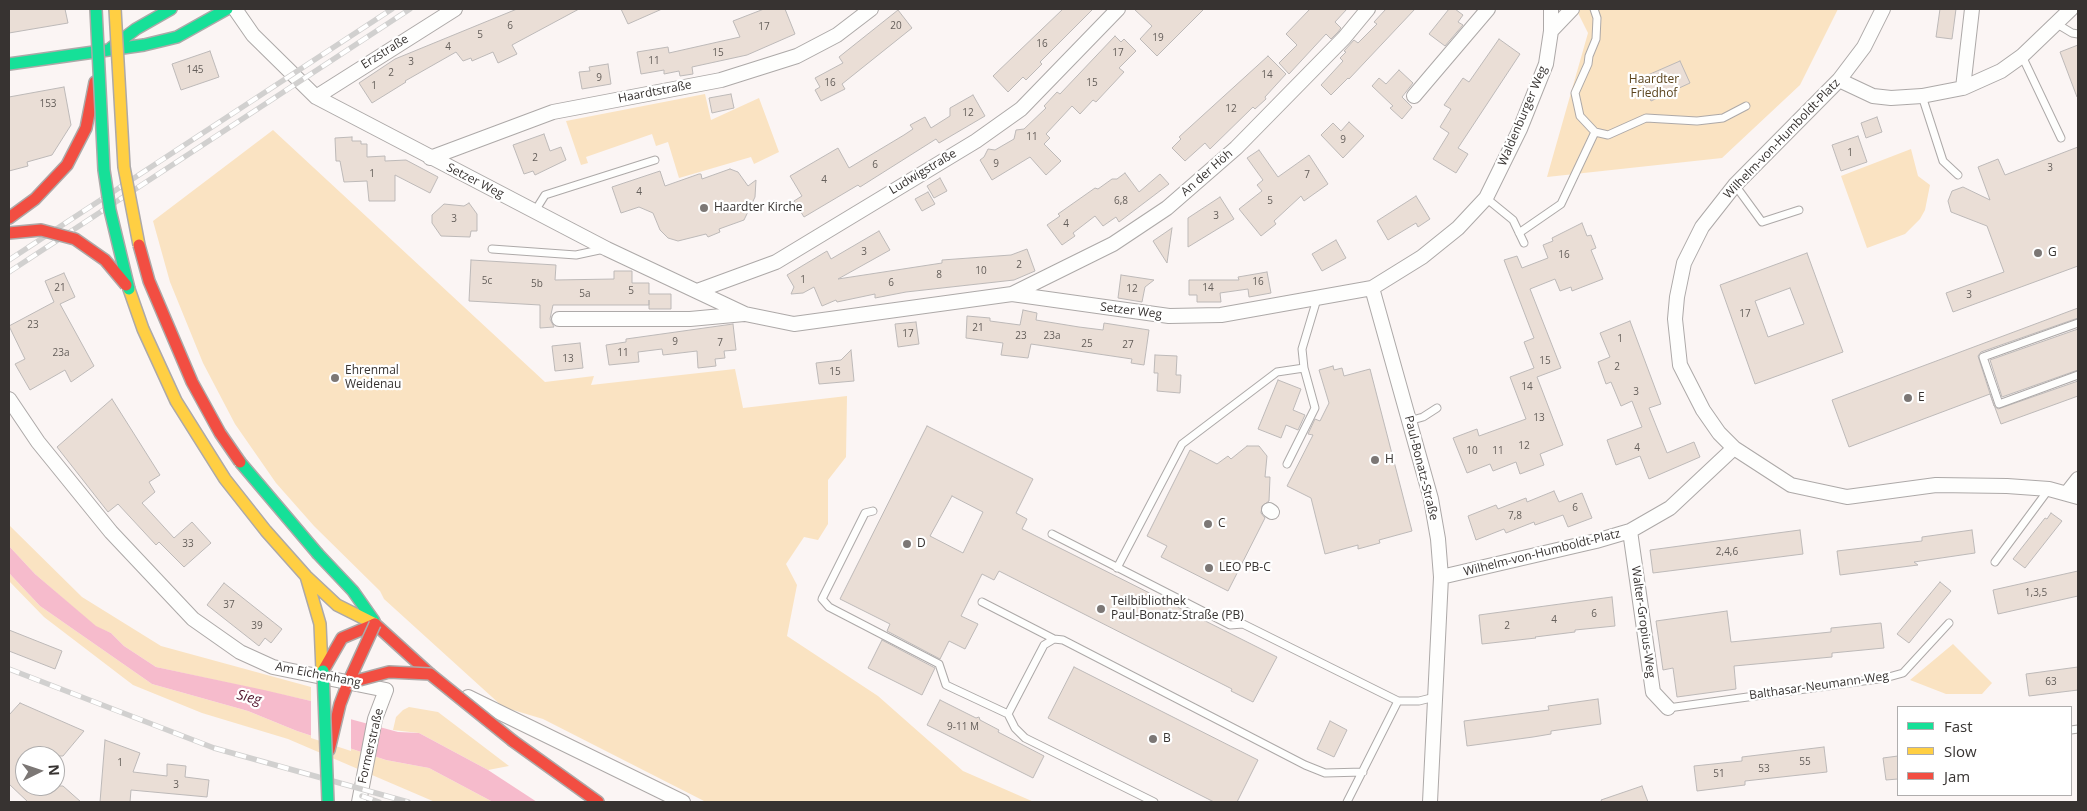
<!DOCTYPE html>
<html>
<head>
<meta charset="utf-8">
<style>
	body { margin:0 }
	#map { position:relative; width:2087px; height:811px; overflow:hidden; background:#fbf5f4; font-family:"Open Sans",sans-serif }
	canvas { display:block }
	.frame { position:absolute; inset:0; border:10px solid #373331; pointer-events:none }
	.legend { position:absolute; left:1897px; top:706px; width:175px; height:90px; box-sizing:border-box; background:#fff; border:1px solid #afadad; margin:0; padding:6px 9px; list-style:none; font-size:15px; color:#373331 }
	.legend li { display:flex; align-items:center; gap:10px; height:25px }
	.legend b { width:25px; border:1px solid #afadad }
	.north { position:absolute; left:15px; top:746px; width:50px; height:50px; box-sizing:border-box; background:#fff; border:1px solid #afadad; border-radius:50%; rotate:86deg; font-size:14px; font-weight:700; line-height:20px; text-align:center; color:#373331 }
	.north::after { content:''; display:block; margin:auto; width:18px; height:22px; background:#7c7775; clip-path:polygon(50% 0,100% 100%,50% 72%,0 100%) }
</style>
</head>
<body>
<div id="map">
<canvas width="2087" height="811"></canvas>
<div class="frame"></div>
<ul class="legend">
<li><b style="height:6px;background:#16e098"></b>Fast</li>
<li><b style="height:6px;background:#ffcf43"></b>Slow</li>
<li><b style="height:6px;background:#f24e42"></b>Jam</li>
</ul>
<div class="north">N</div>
</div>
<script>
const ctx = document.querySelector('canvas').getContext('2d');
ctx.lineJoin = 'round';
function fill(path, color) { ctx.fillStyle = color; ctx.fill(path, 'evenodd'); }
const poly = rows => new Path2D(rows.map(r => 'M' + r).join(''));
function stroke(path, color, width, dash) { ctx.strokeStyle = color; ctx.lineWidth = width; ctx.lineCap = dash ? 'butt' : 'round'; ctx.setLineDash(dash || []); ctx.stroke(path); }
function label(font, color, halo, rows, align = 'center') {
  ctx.font = font + ' "Open Sans",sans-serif'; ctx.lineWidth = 4.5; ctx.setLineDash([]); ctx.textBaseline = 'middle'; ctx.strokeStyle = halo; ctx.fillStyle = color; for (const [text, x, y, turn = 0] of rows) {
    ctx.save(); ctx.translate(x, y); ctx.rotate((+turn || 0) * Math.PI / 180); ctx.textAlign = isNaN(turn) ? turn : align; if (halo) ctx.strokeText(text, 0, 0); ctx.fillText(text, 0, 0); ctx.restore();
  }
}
const green = poly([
	[1576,9,1838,9,1800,85,1722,158,1547,177,1588,33],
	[705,94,711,120,759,98,779,152,754,164,751,157,679,178,668,142,656,146,652,134,586,157,588,163,581,165,566,121],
	[273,130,545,382,594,376,591,385,735,369,743,408,847,396,846,457,828,480,828,524,818,540,804,537,786,564,797,585,787,636,878,696,963,771,1034,802,706,802,543,719,503,707,384,599,380,591,314,526,276,483,235,424,203,363,170,282,153,221],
	[1911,149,1918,176,1930,185,1925,210,1920,219,1905,234,1867,248,1841,176],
	[9,525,82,597,161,646,311,687,311,701,156,667,124,646,111,633,96,627,35,574,9,546],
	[9,573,40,606,152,684,248,711,297,731,386,760,429,768,493,802,435,802,288,739,202,713,133,685,44,617,9,581],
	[1953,644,1992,683,1982,694,1946,694,1910,680],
	[409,707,438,712,509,766,488,770,419,733,393,730,396,717,403,710]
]);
const water = poly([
	[9,546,35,574,96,626,111,633,124,646,156,667,264,690,311,701,350,719,398,732,419,733,488,770,537,802,493,802,429,768,386,760,297,731,248,711,152,684,40,606,9,573]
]);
const pier = poly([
	[311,699,351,717,351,751,311,738]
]);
const building = poly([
	[9,9,65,9,68,23,9,33,9,9],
	[517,9,579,9,512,45,517,54,498,63,493,52,472,61,471,58,463,61,456,52,405,81,406,82,372,103,359,83,395,59,517,9],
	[621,9,662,9,628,24,621,9],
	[764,9,785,9,795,34,747,55,692,67,693,74,680,76,679,71,664,74,664,70,641,74,637,52,668,47,669,53,740,37,733,21,764,9],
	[1063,9,1093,9,1040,62,1042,64,1026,80,1023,77,1008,92,993,76,1063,9],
	[1134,9,1204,9,1157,56,1140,39,1152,26,1134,9],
	[1310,9,1347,9,1335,22,1341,28,1338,32,1331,39,1326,34,1289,74,1279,63,1297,45,1286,34,1310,9],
	[1386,9,1415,9,1349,79,1348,78,1331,95,1321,85,1343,61,1340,58,1346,52,1344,51,1354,40,1358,43,1377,24,1374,22,1386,9],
	[1449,9,1455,9,1463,15,1458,22,1463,25,1445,46,1429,34,1449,9],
	[1940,9,1956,9,1952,39,1936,37,1940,9],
	[898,10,912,28,842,84,845,89,821,101,815,90,820,87,815,78,843,63,839,57,898,10],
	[1115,36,1121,42,1124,39,1136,51,1119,68,1124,72,1096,102,1093,100,1080,114,1072,106,1046,134,1050,138,1044,144,1061,161,1046,175,1030,157,992,180,980,160,984,157,988,149,995,150,1014,139,1016,130,1024,129,1046,108,1044,106,1057,92,1060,94,1115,36],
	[1499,39,1520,54,1458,148,1468,154,1456,173,1433,159,1449,133,1440,127,1451,109,1444,105,1463,78,1469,82,1499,39],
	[2078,45,2078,97,2077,97,2060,52,2078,45],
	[210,51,219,77,181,90,172,64,210,51],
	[1268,56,1286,74,1265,97,1266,99,1255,109,1253,107,1210,149,1205,143,1185,161,1172,148,1181,139,1179,137,1268,56],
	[1680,61,1690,83,1651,101,1641,78,1680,61],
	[608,64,611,84,582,89,579,72,590,71,589,67,608,64],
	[1399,70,1413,83,1402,97,1412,107,1402,119,1390,108,1393,106,1372,86,1379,78,1386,84,1399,70],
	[64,87,71,125,52,155,27,162,28,166,9,171,9,97,64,87],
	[731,94,734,108,712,113,709,98,731,94],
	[973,95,985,116,939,143,936,139,860,187,858,185,804,217,794,201,802,196,790,176,838,148,849,168,904,135,913,129,910,125,925,117,931,128,950,116,950,108,973,95],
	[1877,117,1882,132,1866,138,1861,123,1877,117],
	[1349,122,1364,136,1343,158,1321,135,1333,123,1341,131,1349,122],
	[544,134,550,151,561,147,566,160,535,175,533,171,524,174,513,145,544,134],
	[1858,136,1867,162,1841,171,1832,145,1858,136],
	[352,137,352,141,361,141,361,144,367,144,367,157,385,156,385,161,406,160,438,177,430,193,395,175,395,201,369,201,367,181,344,182,340,161,336,161,335,138,352,137],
	[2078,147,2078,266,1953,312,1946,293,2004,272,1987,226,1951,212,1948,201,1952,191,1963,187,1990,200,1978,167,1998,159,2005,175,2078,147],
	[1259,150,1278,177,1309,155,1328,184,1304,201,1301,196,1274,221,1276,224,1261,236,1239,209,1262,191,1257,185,1263,180,1247,158,1259,150],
	[730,169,738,172,748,186,756,180,755,197,744,220,719,229,720,232,708,237,706,234,678,241,668,238,660,230,653,213,639,207,621,213,612,187,660,171,665,186,699,174,701,174,702,179,730,169],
	[1125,173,1139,192,1160,174,1169,184,1119,222,1116,217,1103,226,1095,216,1073,233,1075,236,1062,245,1047,225,1060,216,1058,214,1095,188,1098,189,1112,179,1117,179,1125,173],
	[940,178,947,191,934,198,927,186,940,178],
	[928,192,935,204,922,211,915,199,928,192],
	[1416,196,1430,219,1418,227,1416,223,1388,240,1377,221,1416,196],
	[1220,197,1234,219,1188,247,1188,218,1220,197],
	[469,203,477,214,477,231,471,231,470,237,441,236,432,223,432,215,444,204,464,206,469,203],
	[1582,223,1587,236,1591,235,1596,248,1591,250,1603,279,1572,291,1571,287,1560,291,1555,279,1530,289,1561,368,1537,377,1563,445,1540,454,1544,465,1520,474,1516,462,1493,471,1490,464,1467,473,1453,438,1477,429,1479,436,1526,419,1510,377,1534,368,1524,342,1534,338,1504,260,1517,256,1522,268,1548,258,1543,245,1553,241,1552,238,1582,223],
	[1172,228,1167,263,1153,241,1172,228],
	[879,231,890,250,838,279,942,263,942,260,1011,255,1027,249,1035,271,1014,280,906,292,875,298,875,294,837,302,836,300,822,306,814,287,803,293,791,294,794,287,787,275,827,251,831,259,879,231],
	[1336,240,1346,258,1322,271,1312,254,1336,240],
	[1807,253,1843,352,1755,384,1720,285,1807,253],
	[1790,288,1804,324,1768,337,1755,301,1790,288],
	[471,260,556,265,555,280,614,279,614,271,632,271,632,283,649,283,649,294,671,294,671,309,649,309,649,300,649,305,553,305,550,319,554,327,540,328,540,305,469,301,471,260],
	[1267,272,1271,293,1249,297,1248,289,1220,293,1221,302,1197,302,1197,295,1189,295,1189,280,1239,280,1238,277,1267,272],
	[64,273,75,297,60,304,94,366,71,382,65,370,30,390,15,364,25,359,9,326,54,302,45,281,64,273],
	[1121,275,1154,280,1145,287,1142,302,1118,298,1121,275],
	[2078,308,2078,318,1981,352,1978,356,1994,406,1998,409,2078,381,2078,396,2001,424,1990,394,1849,447,1832,400,2078,308],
	[1023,310,1037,313,1036,320,1079,327,1103,330,1104,323,1149,330,1144,365,1131,363,1132,359,1031,344,1028,358,1001,355,1003,343,966,338,967,316,990,318,990,321,1020,325,1023,310],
	[1630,321,1661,404,1649,408,1667,453,1694,442,1700,457,1649,479,1640,456,1616,465,1607,440,1642,427,1632,401,1621,406,1611,382,1606,384,1598,362,1610,357,1600,333,1630,321],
	[916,322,919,344,898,347,895,324,916,322],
	[733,324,736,350,724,351,725,358,715,359,716,366,698,368,697,351,663,355,662,349,638,352,639,362,609,365,606,345,626,342,626,339,733,324],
	[2078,329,2078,370,2002,397,1990,360,2078,329],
	[580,343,583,368,555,371,552,346,580,343],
	[851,350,854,381,819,384,816,363,841,360,851,350],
	[1155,355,1177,356,1176,375,1181,375,1180,393,1157,391,1158,373,1154,373,1155,355],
	[1333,366,1334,370,1342,368,1344,376,1370,369,1412,531,1379,540,1380,543,1358,549,1358,545,1325,554,1311,498,1287,486,1313,435,1308,434,1315,419,1320,421,1329,403,1319,370,1333,366],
	[1278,380,1301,389,1293,410,1305,415,1298,430,1286,425,1281,438,1258,429,1278,380],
	[112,399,160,475,149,482,155,492,142,503,174,538,192,522,211,543,184,567,159,542,156,545,118,504,108,512,57,447,112,399],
	[927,426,1033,479,1016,513,1027,519,1022,529,1277,657,1253,702,1231,691,1232,689,999,571,994,580,982,574,961,616,978,624,965,649,949,641,940,659,887,631,890,624,840,599,927,426],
	[952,496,983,512,963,553,930,536,952,496],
	[1247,446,1259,446,1267,456,1265,477,1270,477,1269,501,1262,506,1261,513,1265,518,1228,591,1161,557,1167,546,1147,536,1190,450,1217,464,1228,456,1231,459,1247,446],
	[1554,491,1559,502,1582,493,1592,518,1568,527,1563,515,1535,525,1534,522,1506,533,1504,529,1476,540,1468,516,1496,505,1498,509,1526,498,1527,502,1554,491],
	[2051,513,2062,521,2025,568,2013,559,2045,518,2047,519,2051,513],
	[1800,530,1803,554,1653,573,1650,550,1800,530],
	[1972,530,1975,553,1914,562,1918,565,1840,575,1837,551,1922,541,1922,537,1972,530],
	[2078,571,2078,596,1998,614,1993,590,2078,571],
	[1940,582,1951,591,1909,643,1897,634,1940,582],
	[224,583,282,629,271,643,265,638,259,646,207,605,224,583],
	[1612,597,1615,626,1575,630,1575,632,1535,637,1536,638,1482,644,1479,615,1612,597],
	[1727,611,1731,642,1831,632,1831,628,1881,623,1884,648,1832,653,1832,657,1734,666,1736,689,1677,697,1673,668,1663,670,1656,621,1727,611],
	[9,630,62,651,55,669,9,651,9,630],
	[882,640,935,668,922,695,868,668,882,640],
	[1074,667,1258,760,1237,802,1214,802,1048,718,1074,667],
	[2078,667,2078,690,2029,696,2026,674,2078,667],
	[1598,699,1601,724,1551,731,1551,734,1533,737,1467,746,1464,721,1549,710,1548,706,1598,699],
	[940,700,976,718,979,717,980,720,999,730,998,732,1044,756,1033,778,927,725,940,700],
	[20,703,84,731,63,756,25,756,25,786,63,786,81,802,28,802,9,784,9,715,20,703],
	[1330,721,1347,730,1334,757,1317,749,1330,721],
	[105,740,140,753,133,772,167,776,167,764,186,766,185,777,209,780,207,797,131,790,130,802,100,802,105,740],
	[1824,747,1827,772,1745,781,1745,785,1697,791,1694,766,1742,761,1742,757,1824,747],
	[1898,756,1898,779,1886,780,1883,758,1898,756],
	[1642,786,1648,802,1602,802,1601,800,1642,786]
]);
const lane = poly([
	[1594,9,1597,18,1596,39,1589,56,1588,64,1575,93,1580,116,1595,132,1608,135,1646,118,1697,121,1723,118,1746,106],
	[2057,24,2072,33,2078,34],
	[2022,56,2061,138],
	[1922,96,1943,161,1958,175],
	[1735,185,1762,222,1799,210],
	[1486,198,1513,220,1524,243],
	[535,211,545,195,655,160],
	[1519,233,1561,204,1595,132],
	[492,249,576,255,604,249],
	[2078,323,1983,357,1999,404,2078,375],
	[1409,421,1423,417,1437,408],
	[1287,464,1315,408,1304,368],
	[873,511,865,513,822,599,829,607,939,664,946,685,1008,714],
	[1052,534,1230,625,1243,624,1398,701,1419,701,1435,697],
	[1995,562,2049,489],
	[1117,568,1182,444,1277,372,1304,368,1302,349,1317,299],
	[982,602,1054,639],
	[1668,708,1885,678,1903,673,1949,623],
	[2071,730,2078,729],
	[1154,802,1025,738,1015,728,1008,714,1044,645,1054,639,1063,640,1305,765,1325,773,1363,772],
	[1347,802,1398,701]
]);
const street = poly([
	[235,9,253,35,316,97,607,249,745,314,794,324,1012,294,1169,316,1221,315,1372,288,1422,257,1458,228,1486,198,1520,129,1546,64,1551,31,1551,9],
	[1883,9,1864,47,1839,80,1735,185,1702,227,1684,263,1677,297,1675,319,1680,365,1703,410,1719,433,1734,448,1791,485,1847,497,1936,485,2007,486,2049,489,2078,497],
	[1551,31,1572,9],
	[1839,80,1873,96,1891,98,1922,96,1963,88,2001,71,2022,56,2071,9],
	[1963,88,1972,9],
	[1414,96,1488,9],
	[316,97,455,9],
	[430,158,553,112,721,80,797,56,837,35,871,9],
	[1372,288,1431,499,1438,539,1441,577,1430,802],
	[697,291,776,262,976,141,1021,109,1118,9],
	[1012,294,1113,244,1167,208,1236,148,1344,38,1368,9],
	[559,319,690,319,744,314],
	[9,399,38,442,111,532,193,619,240,652,273,667,386,690],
	[2067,493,2078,479],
	[1269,510,1272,512],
	[1630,531,1653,692,1668,708],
	[1441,577,1596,541,1630,531,1670,508,1734,448],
	[468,697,683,802],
	[359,802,375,719,386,690]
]);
const fast = poly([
	[111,48,136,29,171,9],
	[9,64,144,45,177,37,227,9],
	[318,554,353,591,374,621]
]);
const slow = poly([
	[129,289,143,329,176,401,225,479,266,531,306,576,337,605,375,624],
	[306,576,320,624,322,670]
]);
const jam = poly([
	[9,218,35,199,67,165,86,128,95,82],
	[323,671,342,638,375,624,430,674],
	[513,741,598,802],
	[329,750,340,704,348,683]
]);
const rail = poly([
	[9,260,392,9],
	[9,272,410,9],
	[9,669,214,748,408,802],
	[362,796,379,802]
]);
const fastBridge = poly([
	[96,9,104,170,110,210,129,289],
	[240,462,318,554],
	[323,671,328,802]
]);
const slowBridge = poly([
	[115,9,124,167,139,245]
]);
const jamBridge = poly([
	[9,233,41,230,75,239,105,260,126,285],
	[139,245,149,281,192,382,220,433,240,462],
	[348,683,389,672,430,674,513,741],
	[348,683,375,624]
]);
const markers = [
	[704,208,5,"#7c7775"],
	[2038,253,5,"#7c7775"],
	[335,378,5,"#7c7775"],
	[1908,398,5,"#7c7775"],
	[1375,460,5,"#7c7775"],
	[1208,524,5,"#7c7775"],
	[907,544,5,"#7c7775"],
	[1209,568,5,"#7c7775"],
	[1101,609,5,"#7c7775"],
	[1153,739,5,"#7c7775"]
];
const numberNames = [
	["6",510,26],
	["20",896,26],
	["17",764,27],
	["5",480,35],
	["19",1158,38],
	["16",1042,44],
	["4",448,47],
	["15",718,53],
	["17",1118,53],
	["11",654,61],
	["3",411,62],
	["145",195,70],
	["2",391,73],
	["14",1267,75],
	["9",599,78],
	["16",830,83],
	["15",1092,83],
	["1",374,86],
	["153",48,104],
	["12",1231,109],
	["12",968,113],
	["11",1032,137],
	["9",1343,140],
	["1",1850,153],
	["2",535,158],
	["9",996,164],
	["6",875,165],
	["3",2050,168],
	["1",372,174],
	["7",1307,175],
	["4",824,180],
	["4",639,192],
	["6,8",1121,201],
	["5",1270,201],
	["3",1216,216],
	["3",454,219],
	["4",1066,224],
	["3",864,252],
	["16",1564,255],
	["2",1019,265],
	["10",981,271],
	["8",939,275],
	["1",803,280],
	["5c",487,281],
	["16",1258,282],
	["6",891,283],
	["5b",537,284],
	["21",60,288],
	["14",1208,288],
	["12",1132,289],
	["5",631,291],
	["5a",585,294],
	["3",1969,295],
	["17",1745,314],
	["23",33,325],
	["21",978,328],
	["17",908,334],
	["23",1021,336],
	["23a",1052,336],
	["1",1620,339],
	["9",675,342],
	["7",720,343],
	["25",1087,344],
	["27",1128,345],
	["23a",61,353],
	["11",623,353],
	["13",568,359],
	["15",1545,361],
	["2",1617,367],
	["15",835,372],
	["14",1527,387],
	["3",1636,392],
	["13",1539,418],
	["12",1524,446],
	["4",1637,448],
	["10",1472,451],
	["11",1498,451],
	["6",1575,508],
	["7,8",1515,516],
	["33",188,544],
	["2,4,6",1727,552],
	["1,3,5",2036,593],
	["37",229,605],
	["6",1594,614],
	["4",1554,620],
	["39",257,626],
	["2",1507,626],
	["63",2051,682],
	["9-11 M",963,727],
	["55",1805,762],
	["1",120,763],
	["53",1764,769],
	["51",1719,774],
	["3",176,785]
];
const streetNames = [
	["Erzstraße",385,52,-32],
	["Haardtstraße",655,92,-11],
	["Waldenburger Weg",1523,116,-67],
	["Wilhelm-von-Humboldt-Platz",1782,139,-46],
	["Ludwigstraße",923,172,-31],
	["An der Höh",1207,173,-41],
	["Setzer Weg",475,181,27],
	["Setzer Weg",1131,311,7],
	["Paul-Bonatz-Straße",1421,468,76],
	["Wilhelm-von-Humboldt-Platz",1542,553,-14],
	["Walter-Gropius-Weg",1643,622,82],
	["Am Eichenhang",318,675,11],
	["Balthasar-Neumann-Weg",1819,686,-8],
	["Formerstraße",371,746,-77]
];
const parkNames = [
	["Haardter",1654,80],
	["Friedhof",1654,94]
];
const poiNames = [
	["Haardter Kirche",714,208],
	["G",2048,253],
	["Ehrenmal",345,371],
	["Weidenau",345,385],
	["E",1918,398],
	["H",1385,460],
	["C",1218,524],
	["D",917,544],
	["LEO PB-C",1219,568],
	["Teilbibliothek",1111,602],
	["Paul-Bonatz-Straße (PB)",1111,616],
	["B",1163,739]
];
const waterNames = [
	["Sieg",249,698,14]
];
fill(green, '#fae3c2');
fill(water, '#f6bbcc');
fill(pier, '#fbf5f4');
fill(building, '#eaded6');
stroke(building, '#bdb9b8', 1);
stroke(lane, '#ada9a8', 9);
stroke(street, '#ada9a8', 16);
stroke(fast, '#ada9a8', 14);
stroke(slow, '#ada9a8', 14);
stroke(jam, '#ada9a8', 14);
stroke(lane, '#fefefd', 7);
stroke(street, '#fefefd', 14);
stroke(fast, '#16e098', 11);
stroke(slow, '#ffcf43', 11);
stroke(jam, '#f24e42', 11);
stroke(rail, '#d1d0cf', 5.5);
stroke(rail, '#fff', 4, [11]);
stroke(fastBridge, '#ada9a8', 14, []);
stroke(slowBridge, '#ada9a8', 14, []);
stroke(jamBridge, '#ada9a8', 14, []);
stroke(fastBridge, '#16e098', 11);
stroke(slowBridge, '#ffcf43', 11);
stroke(jamBridge, '#f24e42', 11);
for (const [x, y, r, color] of markers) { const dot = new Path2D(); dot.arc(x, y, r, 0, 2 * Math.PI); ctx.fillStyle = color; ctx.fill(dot); stroke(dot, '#fff', 2); }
label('10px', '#645e5a', null, numberNames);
label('12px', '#373331', '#fff', streetNames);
label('12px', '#5b441d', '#fff', parkNames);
label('12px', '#373331', '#fff', poiNames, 'left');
label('italic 14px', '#50122b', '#fff', waterNames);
</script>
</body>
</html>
